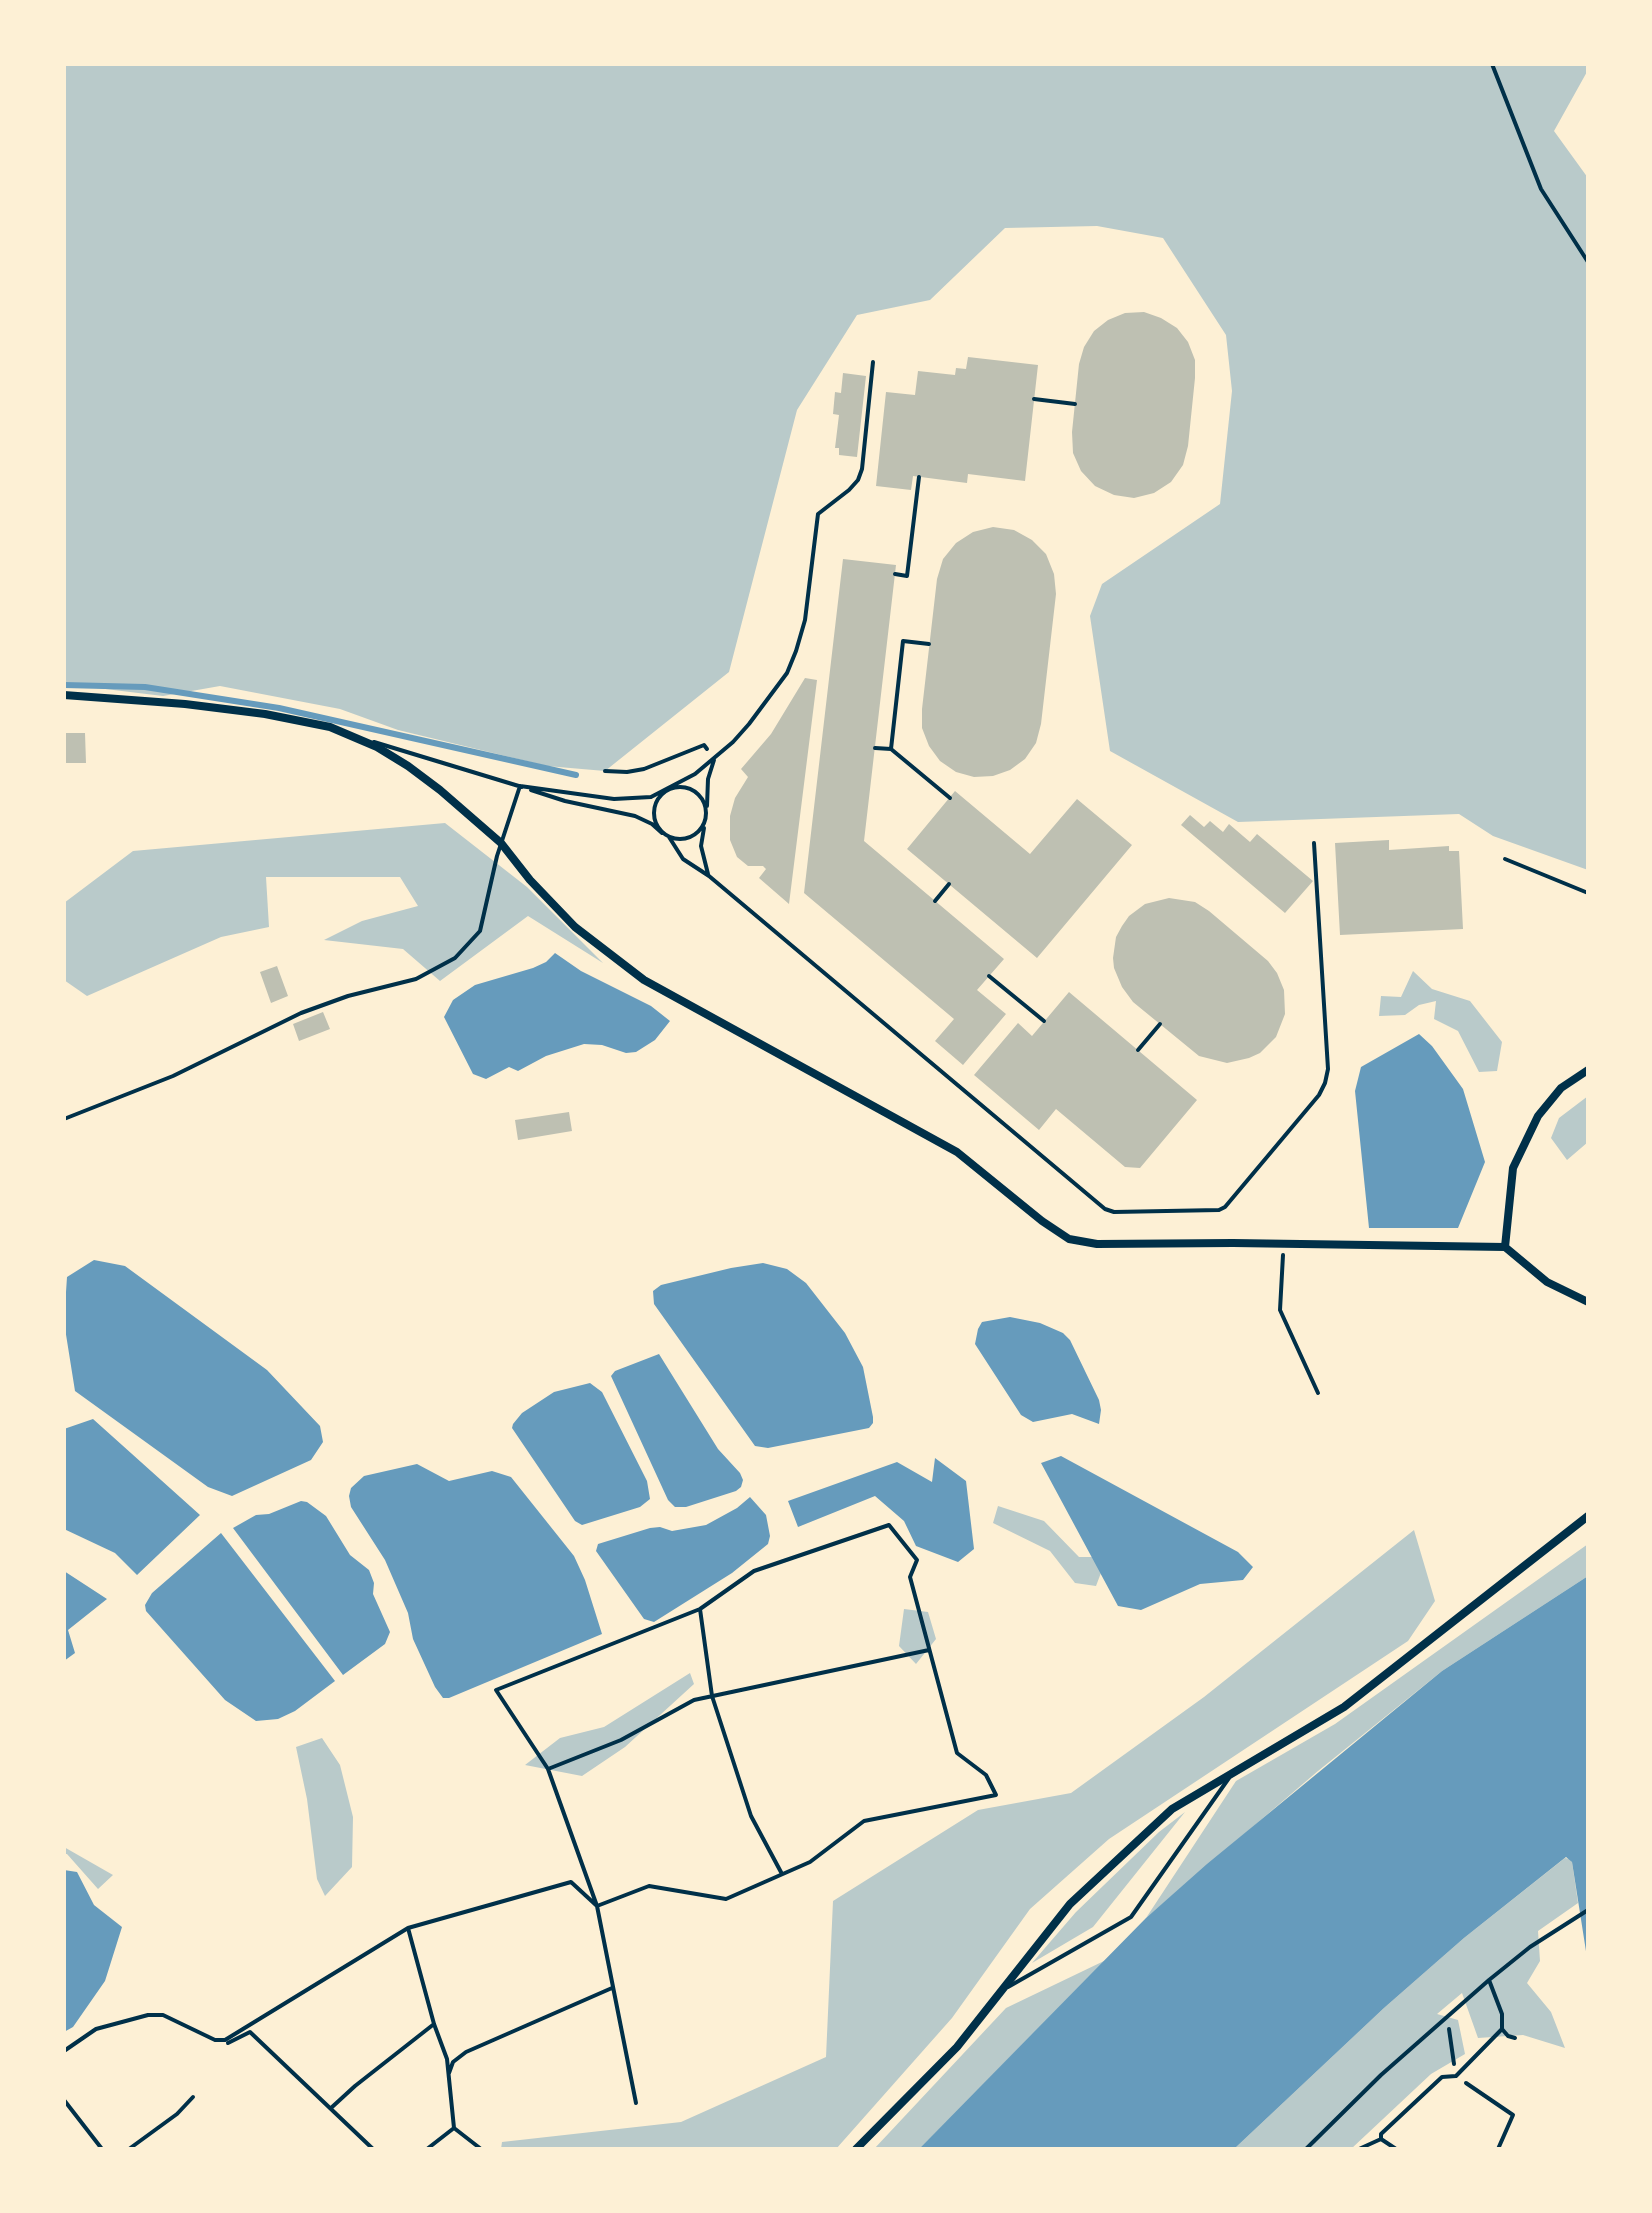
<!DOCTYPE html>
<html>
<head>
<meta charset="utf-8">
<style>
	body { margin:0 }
	#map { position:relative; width:1652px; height:2213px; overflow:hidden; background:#fdf0d5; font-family:Signika,sans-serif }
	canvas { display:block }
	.frame { position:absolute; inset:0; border:66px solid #fdf0d5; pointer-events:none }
</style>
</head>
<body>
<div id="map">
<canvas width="1652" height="2213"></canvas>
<div class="frame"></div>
</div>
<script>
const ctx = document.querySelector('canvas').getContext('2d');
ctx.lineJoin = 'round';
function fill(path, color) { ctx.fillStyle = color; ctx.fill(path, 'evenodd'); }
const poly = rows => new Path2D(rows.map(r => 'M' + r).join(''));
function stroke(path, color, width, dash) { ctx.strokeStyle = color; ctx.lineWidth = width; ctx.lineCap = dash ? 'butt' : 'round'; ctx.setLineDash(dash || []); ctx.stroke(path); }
const green = poly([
	[64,64,1588,64,1588,70,1554,131,1588,178,1588,870,1493,836,1459,814,1238,822,1110,751,1090,616,1102,584,1220,504,1232,391,1226,335,1163,238,1097,226,1005,228,930,300,857,315,797,410,729,672,605,771,547,766,398,730,340,709,220,686,163,696,64,684],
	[445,823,527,887,603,963,528,916,440,981,403,949,324,940,362,921,418,906,400,877,266,877,269,927,221,937,87,996,64,980,64,903,133,851],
	[1413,971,1432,989,1470,1001,1502,1042,1497,1071,1479,1072,1458,1031,1434,1019,1436,1001,1419,1005,1405,1015,1379,1016,1381,996,1401,997],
	[1588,1096,1588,1142,1567,1160,1551,1138,1559,1118],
	[998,1506,1044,1521,1079,1557,1107,1557,1096,1586,1075,1583,1050,1551,993,1523],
	[1414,1530,1435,1601,1408,1641,1109,1839,1030,1909,952,2018,836,2149,501,2149,502,2142,681,2122,826,2057,833,1901,978,1810,1071,1793,1204,1697],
	[1588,1544,1588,1576,1442,1671,1318,1771,1146,1918,1236,1781,1335,1724],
	[904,1609,928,1612,936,1639,916,1664,899,1646],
	[690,1673,694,1684,625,1747,582,1776,525,1765,560,1738,604,1727],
	[322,1738,340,1765,353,1817,352,1867,325,1896,317,1879,307,1799,296,1747],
	[1185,1812,1093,1927,1032,1963,1076,1912,1159,1832],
	[64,1847,113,1875,98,1889,67,1854,64,1854],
	[1565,1858,1570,1859,1572,1862,1578,1903,1538,1931,1540,1961,1527,1983,1551,2012,1565,2048,1523,2035,1478,2038,1462,1993,1437,2014,1458,2020,1465,2054,1431,2074,1351,2149,1234,2149,1384,2008,1464,1938],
	[1106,1960,919,2149,874,2149,1006,2008]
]);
const water = poly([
	[555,953,581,971,651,1006,670,1021,655,1040,636,1052,626,1053,602,1045,584,1044,546,1056,518,1071,509,1067,486,1079,473,1074,444,1017,453,1000,475,985,533,968,546,962],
	[1419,1034,1432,1046,1463,1089,1485,1162,1458,1228,1369,1228,1355,1091,1361,1067],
	[94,1260,125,1266,267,1370,320,1426,323,1442,311,1460,232,1496,208,1487,75,1391,64,1322,67,1277],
	[763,1263,787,1269,806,1283,845,1333,863,1367,873,1417,873,1423,869,1428,768,1448,755,1446,654,1304,653,1291,661,1285,731,1268],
	[1010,1317,1040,1323,1063,1333,1070,1340,1099,1400,1101,1410,1099,1424,1072,1414,1033,1422,1021,1415,975,1344,978,1329,982,1322],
	[659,1354,718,1449,740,1473,743,1480,741,1487,736,1491,686,1507,675,1507,668,1500,611,1376,615,1371],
	[590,1383,602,1392,647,1481,650,1499,640,1507,582,1525,575,1521,512,1428,513,1424,522,1413,554,1392],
	[93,1419,200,1515,137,1575,115,1553,64,1529,64,1429],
	[1061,1456,1238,1552,1253,1567,1243,1580,1200,1584,1141,1610,1118,1606,1041,1463],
	[935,1458,966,1481,974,1549,958,1562,916,1546,904,1521,875,1496,798,1527,788,1501,897,1462,932,1482],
	[417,1464,449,1481,492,1471,511,1477,574,1556,585,1580,602,1634,449,1698,443,1698,435,1687,413,1639,408,1613,385,1560,351,1507,349,1496,351,1488,364,1476],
	[750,1497,766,1515,770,1536,768,1544,732,1573,654,1622,644,1619,596,1551,598,1544,650,1528,660,1527,672,1531,706,1525,737,1508],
	[301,1501,307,1502,326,1516,350,1555,369,1570,374,1583,373,1594,390,1632,385,1644,343,1675,233,1528,256,1515,269,1514],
	[221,1533,335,1681,295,1711,278,1719,256,1721,225,1700,146,1611,145,1605,152,1593],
	[64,1571,107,1599,68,1630,75,1653,64,1661],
	[1588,1576,1588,1964,1572,1862,1566,1857,1464,1938,1384,2008,1234,2149,919,2149,1146,1918,1207,1864,1442,1671],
	[64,1870,77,1872,94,1905,122,1927,105,1981,73,2027,64,2032]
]);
const stream = poly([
	[64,685,145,687,279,708,576,775]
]);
const building = poly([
	[1144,312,1161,318,1177,328,1188,342,1195,360,1195,378,1188,446,1183,465,1171,482,1154,493,1134,498,1114,495,1095,486,1081,471,1073,453,1072,432,1079,364,1084,347,1094,331,1108,320,1125,313],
	[968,357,1038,365,1025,481,968,474,967,483,913,476,911,490,876,486,886,392,915,395,918,371,955,375,956,368,966,369],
	[843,373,866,376,857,457,839,455,839,448,835,448,839,415,833,414,835,392,841,393],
	[993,527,1014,530,1032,540,1046,554,1054,574,1056,594,1041,724,1036,743,1025,759,1010,770,993,776,974,777,956,772,940,761,929,746,922,728,922,709,937,579,943,559,956,543,973,532],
	[843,559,896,565,864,841,1004,959,977,990,1006,1014,963,1065,935,1041,954,1019,804,893],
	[805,678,817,680,789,904,759,878,766,869,763,866,748,866,737,857,730,840,730,816,735,798,748,777,741,769,771,734],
	[64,733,85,733,86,763,64,763],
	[955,791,1030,854,1077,799,1132,845,1037,958,907,849],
	[1190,815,1204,827,1210,821,1223,832,1229,824,1250,842,1257,834,1313,881,1285,913,1181,825],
	[1389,840,1389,850,1449,846,1449,851,1459,851,1463,929,1340,935,1335,843],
	[1169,898,1195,902,1209,911,1268,961,1277,973,1284,990,1285,1014,1276,1037,1260,1053,1249,1058,1227,1063,1199,1056,1133,1002,1122,987,1114,968,1113,958,1116,937,1122,926,1129,916,1145,904],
	[277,966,288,996,271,1003,260,972],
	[1069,992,1197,1100,1140,1168,1125,1167,1056,1109,1039,1130,974,1075,1018,1023,1032,1036],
	[323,1012,330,1029,299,1041,293,1024],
	[569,1112,572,1131,518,1140,515,1120]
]);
const path = poly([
	[1034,399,1075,404],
	[895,574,907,576,919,477],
	[875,748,891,749,950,798],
	[891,749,903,641,929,644],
	[605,771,627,772,644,769,704,745,707,749],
	[935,901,949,884],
	[989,976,1044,1021],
	[1138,1050,1160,1024],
	[1283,1255,1280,1310,1318,1393],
	[700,1609,712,1696,751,1816,782,1874],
	[548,1769,621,1740,694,1700,929,1650],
	[408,1928,571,1882,597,1906,649,1886,726,1899,810,1862,864,1821,996,1795,986,1775,957,1753,910,1577,917,1560,889,1525,754,1571,700,1609,496,1690,548,1769,597,1906,636,2103],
	[1449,2029,1454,2064],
	[228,2043,250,2032,373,2149],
	[64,2051,96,2029,148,2015,163,2015,215,2040,225,2040,408,1928,434,2024,447,2059,454,2128,481,2149],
	[449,2073,453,2062,466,2052,612,1988],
	[1466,2083,1513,2115,1498,2149],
	[64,2100,102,2149],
	[331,2108,355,2086,434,2024],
	[129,2149,177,2114,193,2097],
	[427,2149,454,2128]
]);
const service = poly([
	[1492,64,1541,189,1588,262],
	[374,742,522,787],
	[520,786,614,799,651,797,695,774,733,742,749,724,787,673,796,651,805,620,818,514,849,490,858,480,862,469,873,362],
	'654 813a26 26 0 1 1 52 0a26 26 0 1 1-52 0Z',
	[531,790,565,801,635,816,652,824,662,833],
	[707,806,708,779,714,760],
	[704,828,701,846,708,874],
	[669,837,683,859,709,876,1105,1209,1114,1212,1219,1210,1225,1207,1319,1095,1325,1083,1328,1069,1314,843],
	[1505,859,1588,893],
	[64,1119,173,1076,301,1013,348,996,416,979,455,958,480,931,497,856,520,786],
	[1489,1980,1502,2014,1502,2029,1508,2036,1515,2038],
	[1008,1987,1131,1917,1229,1778],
	[1306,2149,1381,2075,1489,1980,1530,1947,1588,1910],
	[1359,2149,1381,2139],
	[1396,2149,1381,2139,1381,2134,1442,2077,1456,2076,1502,2029]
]);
const minor = poly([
	[64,695,185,704,265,714,330,727,377,747,408,766,440,790,501,843,530,880,575,927,644,980,957,1152,1042,1221,1069,1239,1097,1244,1233,1243,1505,1247],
	[1505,1247,1513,1168,1538,1116,1561,1088,1588,1070],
	[1505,1247,1547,1282,1588,1302],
	[856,2149,957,2047,1070,1904,1172,1809,1344,1707,1588,1516]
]);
fill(green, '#b9caca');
fill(water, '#669bbc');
stroke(stream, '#669bbc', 6);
fill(building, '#bec0b2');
stroke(path, '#003049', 4);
stroke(service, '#003049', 4);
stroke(minor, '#003049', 8);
</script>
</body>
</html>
